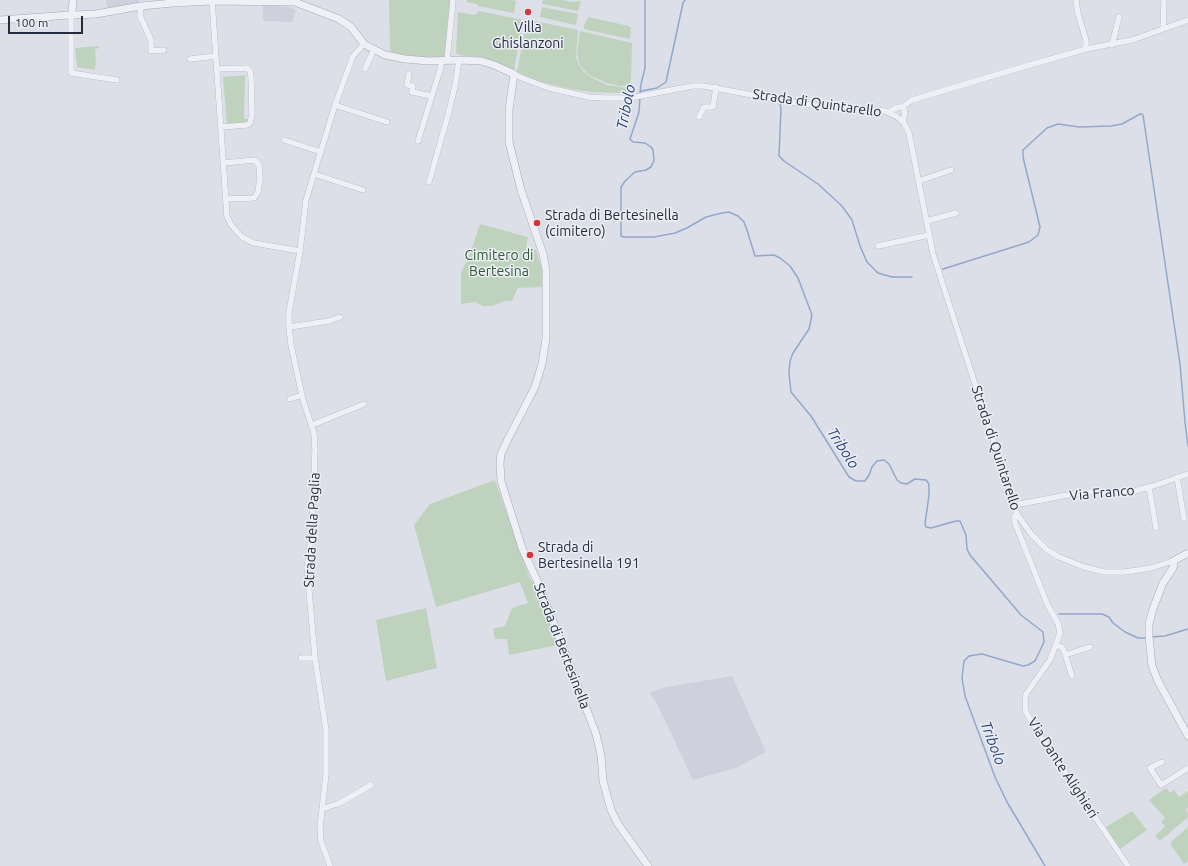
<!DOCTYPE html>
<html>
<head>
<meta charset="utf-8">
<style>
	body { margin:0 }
	#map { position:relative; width:1188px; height:866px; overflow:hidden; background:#dcdfe7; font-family:Ubuntu,sans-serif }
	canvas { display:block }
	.scale { position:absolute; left:8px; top:16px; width:75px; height:18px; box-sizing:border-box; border:2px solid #252b3f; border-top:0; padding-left:5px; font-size:12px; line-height:14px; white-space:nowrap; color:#252b3f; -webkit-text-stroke:3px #ebeef5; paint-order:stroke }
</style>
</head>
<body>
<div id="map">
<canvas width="1188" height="866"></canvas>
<div class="scale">100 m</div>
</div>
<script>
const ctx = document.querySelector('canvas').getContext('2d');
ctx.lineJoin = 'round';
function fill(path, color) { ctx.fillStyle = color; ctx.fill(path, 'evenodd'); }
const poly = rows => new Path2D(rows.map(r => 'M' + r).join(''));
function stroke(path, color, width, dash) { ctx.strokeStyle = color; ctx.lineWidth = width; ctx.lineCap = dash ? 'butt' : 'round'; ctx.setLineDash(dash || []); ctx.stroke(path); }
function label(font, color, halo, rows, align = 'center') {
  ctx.font = font + ' Ubuntu,sans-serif'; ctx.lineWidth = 3; ctx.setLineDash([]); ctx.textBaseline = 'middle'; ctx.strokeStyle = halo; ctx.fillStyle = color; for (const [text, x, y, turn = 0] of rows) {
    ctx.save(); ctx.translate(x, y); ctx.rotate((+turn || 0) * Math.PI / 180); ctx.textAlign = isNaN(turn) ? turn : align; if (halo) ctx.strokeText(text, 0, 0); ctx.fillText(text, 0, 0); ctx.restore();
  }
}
const built = poly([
	[106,0,139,0,138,3,107,8],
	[263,5,289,7,296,10,292,22,263,21],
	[732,676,766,752,736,768,693,780,656,702,650,693,662,688]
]);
const green = poly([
	[389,0,455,0,448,55,442,58,430,58,409,56,391,52,390,48],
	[467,0,511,0,516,1,514,13,478,6,477,4,466,2],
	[543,0,562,0,572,2,581,1,578,11,542,4],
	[542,7,578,14,576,25,540,17],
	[479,11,523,20,514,70,486,58,459,55,456,53,458,12,475,15],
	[588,17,629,26,631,28,630,39,584,29,584,26],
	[529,20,578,30,576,57,578,63,583,71,589,76,607,85,628,88,630,90,636,91,617,93,594,92,576,90,540,82,517,72,526,24,527,21],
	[580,31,632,43,631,81,629,85,620,86,607,83,589,75,584,70,579,63,577,53],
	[99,46,99,48,95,49,96,65,95,65,95,70,77,67,75,48],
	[245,75,244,119,249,119,247,124,227,125,223,77],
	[480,224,528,237,526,247,536,250,540,264,542,265,544,287,518,288,512,301,505,301,492,306,483,306,475,302,461,304,461,274,464,266,468,260],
	[495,480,530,579,538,588,558,645,509,655,507,639,495,639,493,629,505,626,512,608,528,603,520,582,436,607,414,525,430,504],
	[426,608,437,668,386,681,376,620],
	[1166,788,1170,793,1174,790,1179,797,1188,791,1188,808,1186,810,1188,813,1188,817,1160,841,1155,836,1165,826,1161,822,1165,818,1149,800],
	[1132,811,1147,830,1120,849,1106,827],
	[1188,827,1188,861,1184,864,1171,845,1171,842]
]);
const stream = poly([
	[641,91,657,88,666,82,683,3,685,0],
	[640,93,641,84,645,68,645,0],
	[640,97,639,112,630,139,633,142,645,143,651,147,653,150,654,160,651,167,646,170,635,172,625,181,621,187,621,236,624,237,654,237,675,233,687,228,706,217,722,213,729,212,738,216,744,222,747,230,755,256,774,255,780,258,790,266,798,278,812,315,809,329,793,353,790,361,789,373,791,392,811,416,849,477,856,481,865,481,869,475,872,467,877,461,884,460,889,464,897,480,901,483,907,484,915,479,926,480,929,484,929,495,925,524,926,527,931,528,956,521,960,521,966,535,967,549,970,555,1021,615,1043,632,1044,642,1035,661,1028,665,1023,666,982,654,969,656,964,661,962,678,965,696,995,777,1007,802,1045,866],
	[780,104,781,108,779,156,784,161,818,184,842,206,852,220,860,246,867,262,878,273,892,277,912,277],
	[943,269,1029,242,1038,235,1040,227,1023,157,1023,150,1047,128,1058,124,1079,127,1111,126,1122,124,1140,114,1142,114,1143,115,1180,364,1185,422,1188,446],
	[1059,614,1102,614,1109,617,1113,623,1125,632,1138,638,1147,638],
	[1151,637,1165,636,1188,629]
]);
const minor = poly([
	[212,0,227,217,232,226,242,237,254,243,300,251],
	[1076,0,1078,14,1086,40,1086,49],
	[141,6,140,16,151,40,151,51,164,50],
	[71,18,71,73,117,80],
	[1163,29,1164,0],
	[1112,45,1119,17],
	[190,59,216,56],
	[447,60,453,0],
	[217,69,247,68,250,71,251,77,252,114,250,123,247,125,221,127],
	[365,69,374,49],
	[409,74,407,85,413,86,412,92,432,96],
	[514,74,522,78,549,88,589,97,604,98,630,98,692,86,704,86,779,100,825,107,885,111,896,116,904,123,909,133,933,254,1017,514,1031,534,1047,550,1059,557,1084,567,1104,572,1125,572,1151,568,1173,561],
	[335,105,387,122],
	[902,107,912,100,1026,66,1086,49,1132,40,1188,20],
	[889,112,898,107,903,107,905,112,903,122],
	[699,117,704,107,713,107,716,87],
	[284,140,321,152],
	[418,141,440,70,442,60],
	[223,163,255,160,259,165,260,178,258,192,254,198,226,199],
	[314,174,363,190],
	[919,181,951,170],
	[429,182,448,115,455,86,459,60],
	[927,221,956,213],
	[878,246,929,235],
	[289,327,329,321,340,317],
	[290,399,302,395],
	[312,425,364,404],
	[1177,477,1184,519],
	[1149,487,1156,528],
	[1014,505,1084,492,1130,492,1153,486,1188,474],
	[1017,514,1014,517,1015,523,1048,606,1058,623,1060,633,1050,660,1026,694,1025,703,1026,712,1038,732,1128,866],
	[1057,645,1063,648,1072,676],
	[1065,655,1090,647],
	[301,658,315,658],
	[1162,762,1150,768,1161,785,1188,768],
	[322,809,340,803,371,785],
	[330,866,321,841,320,828,326,774,326,730,315,658,307,568,312,530,315,450,314,433,303,400,291,345,289,327,289,312,300,251,306,200,335,105,353,56,364,44]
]);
const tertiary = poly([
	[72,12,73,0],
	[75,15,96,14,141,6,173,3,212,1,295,2,339,19,351,27,364,44,385,55,405,59,429,61,459,60,481,61,494,65,514,74,509,110,509,142,521,190,543,254,546,270,546,338,542,364,535,387,508,439,501,454,500,463,501,481,522,548,539,585,596,734,601,755,603,781,611,810,618,824,648,866],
	[0,20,69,15],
	[1188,553,1173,561,1174,564,1173,568,1163,583,1153,609,1149,624,1149,636,1152,666,1158,681,1188,736]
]);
const markers = [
	[528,12,4,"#d73638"],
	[537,223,4,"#d73638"],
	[530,555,4,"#d73638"]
];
const poiNames = [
	["Villa",528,27,"center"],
	["Ghislanzoni",528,43,"center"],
	["Strada di Bertesinella",545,215],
	["(cimitero)",545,231],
	["Strada di",538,547],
	["Bertesinella 191",538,563]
];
const streetNames = [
	["Strada di Quintarello",817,103,8],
	["Strada di Quintarello",996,448,72],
	["Via Franco",1102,493,-5],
	["Strada della Paglia",312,530,-87],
	["Strada di Bertesinella",562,646,69],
	["Via Dante Alighieri",1063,768,57]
];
const parkNames = [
	["Cimitero di",499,255],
	["Bertesina",499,271]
];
const waterNames = [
	["Tribolo",626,107,-79],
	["Tribolo",843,448,57],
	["Tribolo",993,743,69]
];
fill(built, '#ced1dd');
fill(green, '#bfd2bd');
stroke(stream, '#94a7cb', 1.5);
stroke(minor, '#a5a9b5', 6);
stroke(tertiary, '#a5a9b5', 8);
stroke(minor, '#eff0f6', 5.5);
stroke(tertiary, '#eff0f6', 7);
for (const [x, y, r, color] of markers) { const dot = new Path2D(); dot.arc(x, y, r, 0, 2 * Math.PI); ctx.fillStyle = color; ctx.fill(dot); stroke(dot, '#ebeef5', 1.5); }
label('14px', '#252b3f', '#ebeef5', poiNames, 'left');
label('14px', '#252b3f', '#ebeef5', streetNames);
label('14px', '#335b31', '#ebeef5', parkNames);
label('italic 15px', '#2c4375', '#ebeef5', waterNames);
</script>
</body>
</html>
